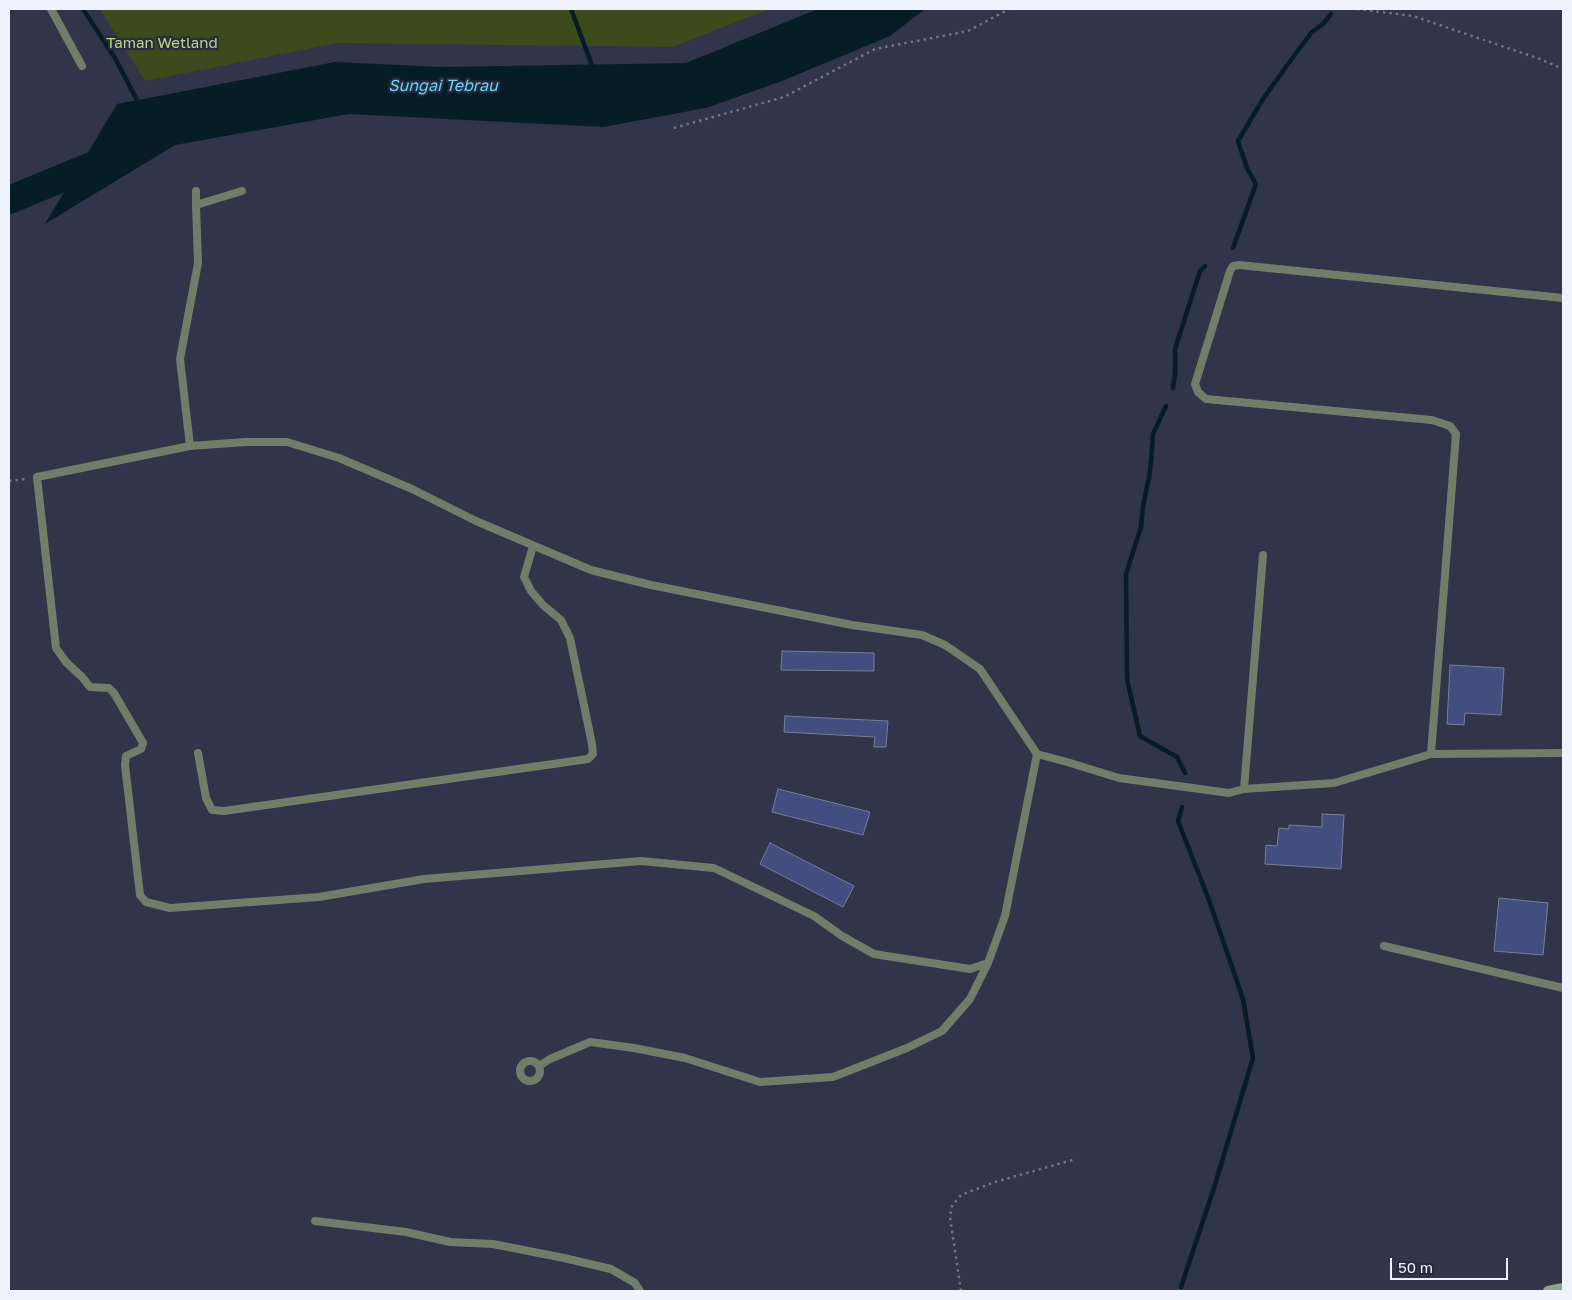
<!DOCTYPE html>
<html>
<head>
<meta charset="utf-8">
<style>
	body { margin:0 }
	#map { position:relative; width:1572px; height:1300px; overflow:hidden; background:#303549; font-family:"Golos Text",sans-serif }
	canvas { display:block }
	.frame { position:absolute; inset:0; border:10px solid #eff3fd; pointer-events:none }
	.scale { position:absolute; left:1390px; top:1258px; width:118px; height:22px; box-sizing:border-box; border:2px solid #eff3fd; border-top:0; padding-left:6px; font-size:15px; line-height:18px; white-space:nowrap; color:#eff3fd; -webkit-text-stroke:4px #262b3e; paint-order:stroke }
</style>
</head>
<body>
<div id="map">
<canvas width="1572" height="1300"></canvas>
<div class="frame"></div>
<div class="scale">50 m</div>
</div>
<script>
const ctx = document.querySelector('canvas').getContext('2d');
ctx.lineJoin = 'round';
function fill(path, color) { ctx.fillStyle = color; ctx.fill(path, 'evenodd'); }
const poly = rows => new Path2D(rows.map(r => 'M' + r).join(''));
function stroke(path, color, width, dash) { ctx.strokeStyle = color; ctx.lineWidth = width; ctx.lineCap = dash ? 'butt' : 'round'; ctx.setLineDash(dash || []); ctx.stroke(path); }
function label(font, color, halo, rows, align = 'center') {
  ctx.font = font + ' "Golos Text",sans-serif'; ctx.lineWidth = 4.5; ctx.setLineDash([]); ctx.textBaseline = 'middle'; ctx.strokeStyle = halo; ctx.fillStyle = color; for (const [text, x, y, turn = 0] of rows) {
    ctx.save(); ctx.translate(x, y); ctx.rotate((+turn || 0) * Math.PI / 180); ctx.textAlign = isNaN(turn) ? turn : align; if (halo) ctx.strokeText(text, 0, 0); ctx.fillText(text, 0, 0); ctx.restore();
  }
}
const green = poly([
	[100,9,769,9,673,47,337,43,145,81]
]);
const water = poly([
	[818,9,925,9,890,36,782,81,706,108,603,127,349,114,175,145,45,224,117,104,335,62,440,67,686,63]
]);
const stream = poly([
	[83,9,115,58,139,104],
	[571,9,593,68],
	[1233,248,1256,184,1247,168,1238,141,1263,99,1296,53,1312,32,1323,24,1331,14],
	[1173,388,1175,374,1175,349,1200,271,1205,266],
	[1166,406,1153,434,1150,473,1143,506,1141,527,1126,574,1127,679,1140,736,1177,757,1185,773],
	[1181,1287,1214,1188,1253,1058,1243,999,1209,900,1178,821,1182,807]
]);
const river = poly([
	[9,200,106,160,109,158]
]);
const building = poly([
	[782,651,874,653,874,671,781,670,782,651],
	[1450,665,1504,668,1501,715,1465,713,1464,725,1447,724,1450,665],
	[785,716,888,721,886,747,874,747,875,737,784,732,785,716],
	[778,789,870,812,863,835,772,812,778,789],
	[1322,814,1344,815,1341,869,1265,864,1266,845,1277,846,1279,828,1289,829,1289,825,1322,827,1322,814],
	[770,843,854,886,843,907,760,864,770,843],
	[1499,898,1548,903,1543,955,1494,951,1499,898]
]);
const path = poly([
	[1357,9,1413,16,1540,59,1563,69],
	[674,128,784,97,875,49,968,31,1009,9],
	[9,481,26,479],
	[961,1291,950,1217,952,1206,961,1195,995,1182,1076,1159]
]);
const lane = poly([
	[51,9,82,66],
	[196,191,196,205],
	[190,446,180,359,198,263,196,205,242,191],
	[198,753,206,798,212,810,224,811,588,759,593,754,592,744,570,638,561,620,543,605,531,591,524,577,533,546],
	[1037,754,1067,762,1119,778,1229,793,1244,789,1334,783,1431,754,1563,753],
	[1431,754,1456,434,1450,426,1432,420,1206,399,1198,392,1195,384,1230,271,1233,266,1239,265,1563,298],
	[1244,789,1263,555],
	[1384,946,1563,988],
	'520 1071a10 10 0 1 1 20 0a10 10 0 1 1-20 0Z',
	[539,1066,550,1059,590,1042,634,1048,685,1058,760,1082,833,1077,907,1048,942,1031,970,999,988,963,970,969,874,954,842,936,814,916,714,868,641,861,424,879,319,897,170,908,146,902,140,895,125,765,126,756,141,749,143,743,114,693,109,688,90,687,82,677,66,662,56,648,37,477,190,446,246,442,287,442,339,458,412,489,476,521,591,570,651,585,852,625,922,635,945,645,980,669,1037,754,1005,916,988,963],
	[315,1221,406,1232,450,1242,493,1244,564,1258,611,1269,635,1283,640,1291]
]);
const secondary = poly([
	[1548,1291,1563,1288]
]);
const parkNames = [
	["Taman Wetland",162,43]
];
const waterNames = [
	["Sungai Tebrau",443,86]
];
fill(green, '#3b4b1b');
fill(water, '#071d26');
stroke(stream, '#071d26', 4.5);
stroke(river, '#071d26', 28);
fill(building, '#414e7f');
stroke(building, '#777f95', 1);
stroke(path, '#717686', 2.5, [2.5, 4]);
stroke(lane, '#6f7e68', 8);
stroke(secondary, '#8ea683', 10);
label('15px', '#bad885', '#262b3e', parkNames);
label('italic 16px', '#6bd3fd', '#262b3e', waterNames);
</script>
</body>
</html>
